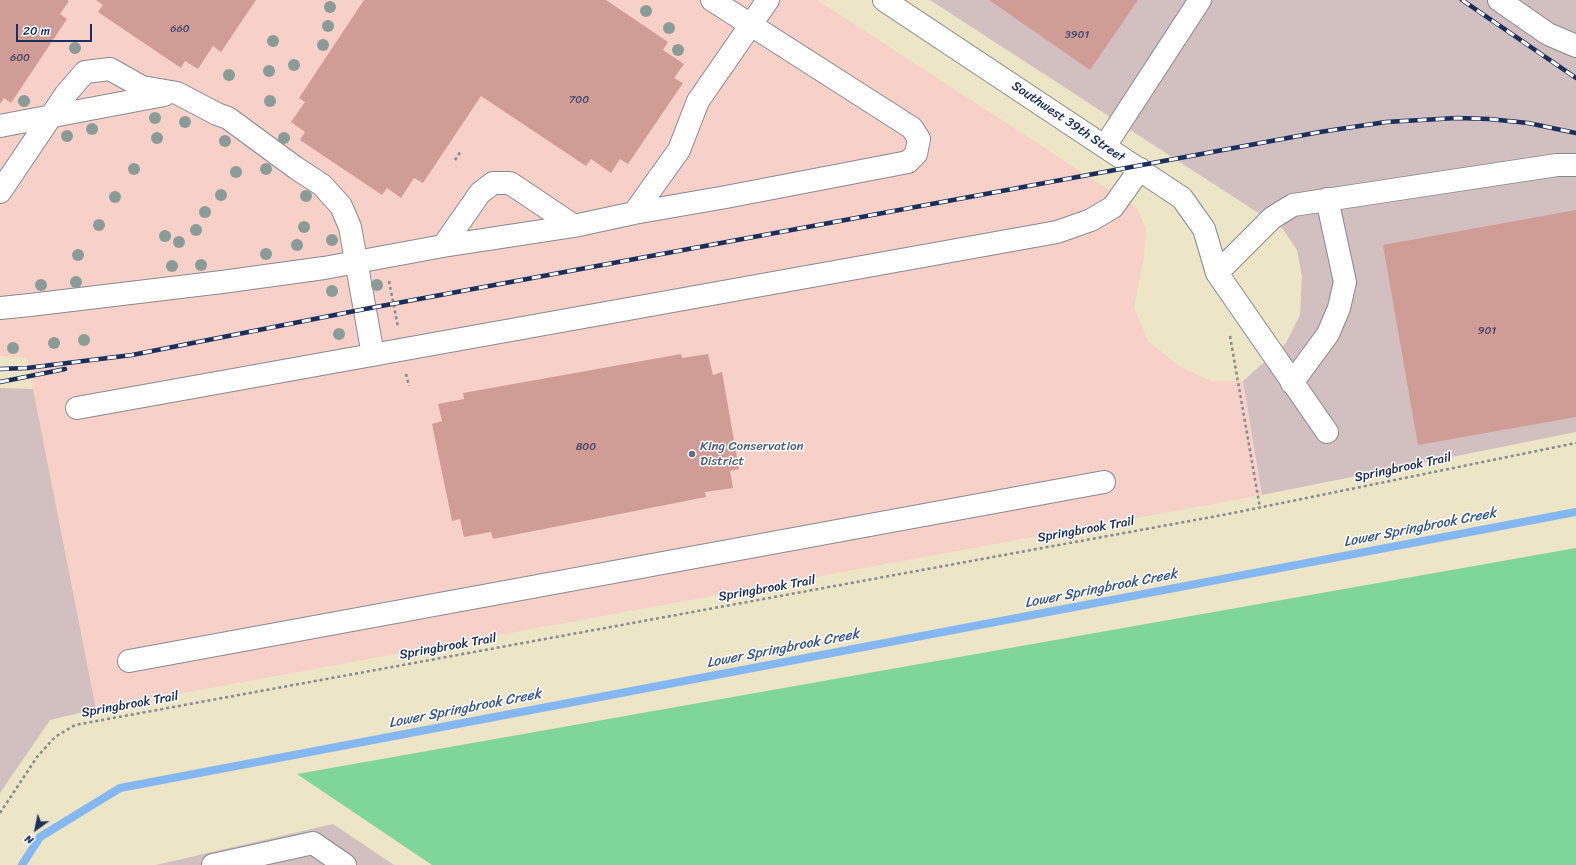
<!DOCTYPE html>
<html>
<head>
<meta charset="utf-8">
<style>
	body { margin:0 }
	#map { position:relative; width:1576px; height:865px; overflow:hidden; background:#ece5c6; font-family:Sriracha,sans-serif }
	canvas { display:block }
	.north { position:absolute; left:16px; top:809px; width:40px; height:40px; -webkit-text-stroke:3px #fff; paint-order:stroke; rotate:213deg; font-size:11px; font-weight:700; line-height:16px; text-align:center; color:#1b2f5e }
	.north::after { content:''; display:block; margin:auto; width:14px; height:18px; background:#1b2f5e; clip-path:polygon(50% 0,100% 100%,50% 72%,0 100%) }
	.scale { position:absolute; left:16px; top:24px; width:76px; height:18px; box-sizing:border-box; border:2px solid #1b2f5e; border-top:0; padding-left:5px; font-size:12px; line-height:14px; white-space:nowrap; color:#1b2f5e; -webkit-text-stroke:3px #fff; paint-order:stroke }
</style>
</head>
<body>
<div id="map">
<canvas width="1576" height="865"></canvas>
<div class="north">N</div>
<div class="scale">20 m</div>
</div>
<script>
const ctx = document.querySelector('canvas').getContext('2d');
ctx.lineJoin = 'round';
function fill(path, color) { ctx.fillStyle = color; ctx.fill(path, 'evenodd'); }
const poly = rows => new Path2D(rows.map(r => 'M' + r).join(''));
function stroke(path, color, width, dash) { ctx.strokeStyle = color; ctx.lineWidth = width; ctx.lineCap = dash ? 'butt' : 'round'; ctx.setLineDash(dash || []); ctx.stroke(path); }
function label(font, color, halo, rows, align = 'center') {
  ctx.font = font + ' Sriracha,sans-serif'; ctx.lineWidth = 3; ctx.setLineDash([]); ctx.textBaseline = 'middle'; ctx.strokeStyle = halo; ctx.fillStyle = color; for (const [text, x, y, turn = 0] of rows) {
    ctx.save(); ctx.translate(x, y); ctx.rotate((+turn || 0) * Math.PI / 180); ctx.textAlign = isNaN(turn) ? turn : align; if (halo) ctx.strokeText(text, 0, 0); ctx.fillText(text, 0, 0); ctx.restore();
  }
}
const built = poly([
	[0,0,817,0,1137,208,1146,229,1144,257,1134,307,1148,341,1180,367,1211,381,1243,381,1262,495,96,709,27,358,0,356]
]);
const industrial = poly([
	[930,0,1576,0,1576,432,1262,495,1243,381,1286,343,1300,315,1302,277,1297,250,1283,229],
	[0,388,33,389,96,709,50,720,0,793],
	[333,824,394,865,156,865]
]);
const green = poly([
	[1576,548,1576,865,432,865,297,774]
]);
const stream = poly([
	[22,865,40,837,120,788,1576,512]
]);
const building = poly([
	[0,0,67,0,69,1,60,14,67,19,11,103,4,98,0,104],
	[96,0,256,0,221,52,213,46,198,69,185,61,181,68,98,12,103,5],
	[364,0,606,0,668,42,663,50,684,64,674,78,683,83,628,164,620,159,611,173,591,159,586,166,481,96,423,183,414,178,401,198,387,188,382,195,300,140,305,132,291,122,305,102,299,98],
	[989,0,1138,0,1090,70],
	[1576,210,1576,417,1418,445,1383,245],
	[681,354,682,358,708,354,713,375,722,372,739,469,730,471,733,488,705,492,706,497,493,539,491,532,464,537,460,519,452,521,432,424,442,421,438,404,464,399,463,393]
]);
const path = poly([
	[455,160,461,151],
	[389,281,398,327],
	[1230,336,1260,508],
	[406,374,409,386],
	[0,813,37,757,55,737,75,725,1228,514,1576,443]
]);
const minor = poly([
	[884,0,1182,198,1204,229,1217,273,1327,432],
	[1499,0,1548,34,1576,46],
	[0,126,164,95],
	[1105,146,1200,0],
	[0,192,66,94,85,72,110,69,142,87,177,93,217,114,228,118,296,168,322,185,341,206,350,227,373,355],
	[634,213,679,150,698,101,768,0],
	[443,246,480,193,493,183,510,183,574,226],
	[1217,273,1272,218,1293,205,1557,165,1576,165],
	[0,308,30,305,222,282,324,268,443,246,574,226,634,213,726,197,908,162,916,154,919,139,912,128,712,0],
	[1292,383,1328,334,1339,308,1345,282,1327,199],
	[77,408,1057,232,1091,220,1113,207,1140,169],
	[129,661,1104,482],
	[213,865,313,843,345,865]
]);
const rail = poly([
	[1462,0,1576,78],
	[0,369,27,368,132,355,365,309,1320,132,1386,122,1457,118,1489,119,1528,123,1576,133],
	[0,382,65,369]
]);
const trees = [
	[330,7],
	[646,11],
	[328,26],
	[669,28],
	[273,41],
	[323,45],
	[75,48],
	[678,50],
	[294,65],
	[269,71],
	[229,75],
	[24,101],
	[270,101],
	[155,118],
	[185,122],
	[92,129],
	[67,136],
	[157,138],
	[284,138],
	[225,141],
	[134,169],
	[266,169],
	[236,172],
	[221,195],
	[306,196],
	[115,197],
	[205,212],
	[99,225],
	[304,227],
	[196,230],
	[165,236],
	[332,240],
	[179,242],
	[297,245],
	[266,254],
	[78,255],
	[201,265],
	[172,266],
	[76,282],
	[41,285],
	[377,285],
	[332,291],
	[339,334],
	[84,340],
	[54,343],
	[13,348]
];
const markers = [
	[692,454,4,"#5c6f8a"]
];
const numberNames = [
	["660",180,29],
	["3901",1077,35],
	["600",20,58],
	["700",579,100],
	["901",1487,331],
	["800",586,447]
];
const streetNames = [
	["Southwest 39th Street",1068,122,34],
	["Springbrook Trail",1403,468,-12],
	["Springbrook Trail",1086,530,-10],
	["Springbrook Trail",767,589,-10],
	["Springbrook Trail",448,647,-10],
	["Springbrook Trail",130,705,-10]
];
const serviceNames = [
	["King Conservation",700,447],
	["District",700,462]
];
const waterNames = [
	["Lower Springbrook Creek",1420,528,-11],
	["Lower Springbrook Creek",1101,589,-11],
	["Lower Springbrook Creek",783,649,-11],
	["Lower Springbrook Creek",465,709,-11]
];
fill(built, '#f7d1c7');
fill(industrial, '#d2bfc0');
fill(green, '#7fd69a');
stroke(stream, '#83b8f2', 8);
fill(building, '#d09d96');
stroke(minor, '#848a92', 24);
stroke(path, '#848a92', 2.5, [3, 3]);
stroke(minor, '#fff', 22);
stroke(rail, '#1b2f5e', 4.5);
stroke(rail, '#fff', 3, [9]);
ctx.fillStyle = '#8a9c97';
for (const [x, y] of trees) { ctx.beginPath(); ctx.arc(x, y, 6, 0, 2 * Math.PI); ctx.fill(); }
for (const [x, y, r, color] of markers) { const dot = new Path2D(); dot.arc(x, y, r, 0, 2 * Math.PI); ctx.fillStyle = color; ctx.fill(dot); stroke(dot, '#fff', 1.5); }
label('11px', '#484a6c', null, numberNames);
label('13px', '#1b2f5e', '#fff', streetNames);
label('13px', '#4e5e75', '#fff', serviceNames, 'left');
label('italic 14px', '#3a588a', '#fff', waterNames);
</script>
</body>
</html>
